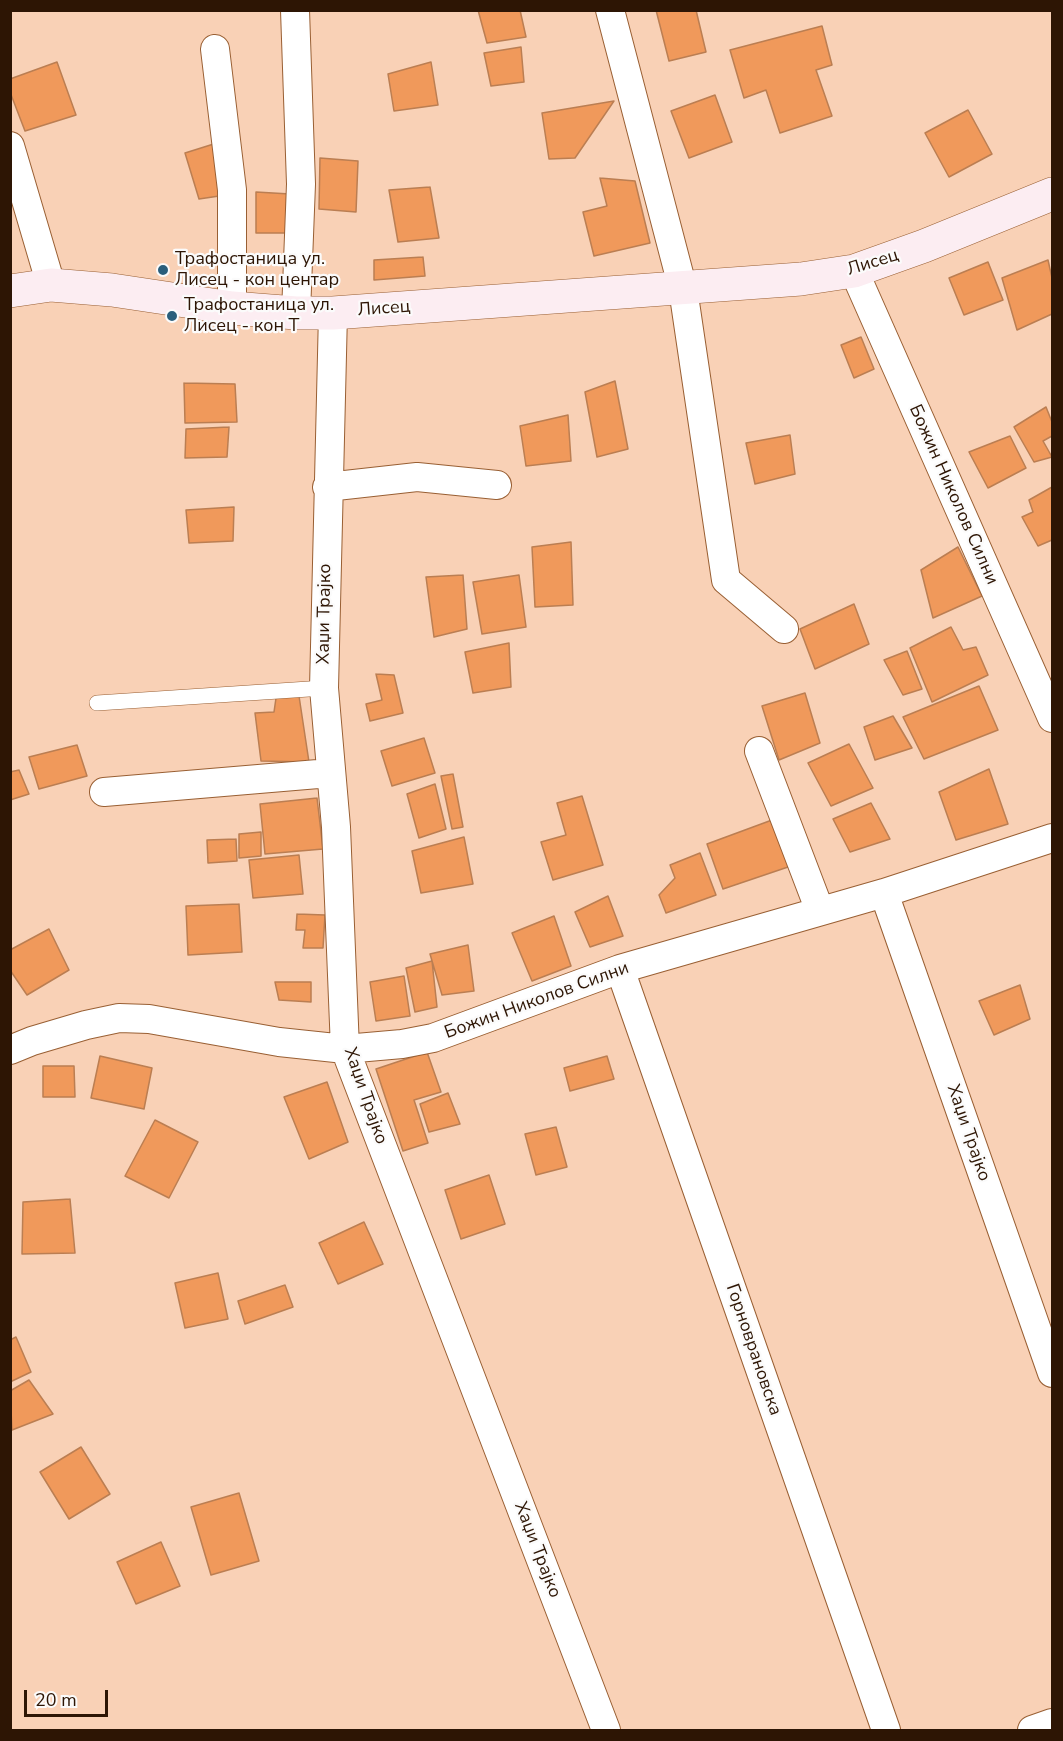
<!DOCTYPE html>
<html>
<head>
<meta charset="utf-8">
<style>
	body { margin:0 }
	#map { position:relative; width:1063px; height:1741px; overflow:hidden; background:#f9d1b6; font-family:"Nunito Sans",sans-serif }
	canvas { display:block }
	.frame { position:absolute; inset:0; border:12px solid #2d1504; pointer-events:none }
	.scale { position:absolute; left:24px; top:1690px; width:84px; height:27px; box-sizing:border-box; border:3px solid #2d1504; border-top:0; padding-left:8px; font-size:18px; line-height:21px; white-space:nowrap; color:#2d1504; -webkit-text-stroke:4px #fbfbfb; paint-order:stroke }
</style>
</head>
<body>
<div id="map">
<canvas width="1063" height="1741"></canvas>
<div class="frame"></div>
<div class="scale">20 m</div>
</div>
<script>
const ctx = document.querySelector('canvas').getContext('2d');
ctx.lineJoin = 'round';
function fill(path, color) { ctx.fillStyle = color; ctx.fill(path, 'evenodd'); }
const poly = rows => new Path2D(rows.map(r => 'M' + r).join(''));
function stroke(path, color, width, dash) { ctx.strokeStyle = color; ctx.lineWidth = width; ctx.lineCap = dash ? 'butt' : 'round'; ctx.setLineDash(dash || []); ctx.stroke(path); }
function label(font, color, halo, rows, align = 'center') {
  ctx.font = font + ' "Nunito Sans",sans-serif'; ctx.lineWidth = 4.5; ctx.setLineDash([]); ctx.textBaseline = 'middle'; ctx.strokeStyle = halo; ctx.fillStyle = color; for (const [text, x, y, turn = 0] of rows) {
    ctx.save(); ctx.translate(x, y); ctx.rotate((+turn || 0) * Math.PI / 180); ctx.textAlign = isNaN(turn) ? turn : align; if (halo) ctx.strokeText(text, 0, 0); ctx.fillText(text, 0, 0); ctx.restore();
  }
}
const building = poly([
	[478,10,520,10,526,37,487,43,478,10],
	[656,10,696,10,706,52,669,61,656,10],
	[822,26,832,65,816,70,832,116,780,133,766,90,744,98,730,50,822,26],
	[521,47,524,82,491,86,484,53,521,47],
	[57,62,76,115,25,131,10,92,10,79,57,62],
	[431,62,438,105,394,111,388,74,431,62],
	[715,95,732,142,689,158,671,111,715,95],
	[614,101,575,158,549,159,542,113,614,101],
	[968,110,992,154,949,177,925,133,968,110],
	[220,142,226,195,199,199,185,153,220,142],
	[320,158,358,161,356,212,319,209,320,158],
	[600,178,635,181,650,243,594,256,583,212,607,206,600,178],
	[430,187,439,238,398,242,389,190,430,187],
	[256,192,290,194,291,233,256,233,256,192],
	[423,257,425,276,374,280,374,260,423,257],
	[1048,260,1052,278,1052,314,1017,330,1002,278,1048,260],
	[988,262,1003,300,964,315,949,278,988,262],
	[861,337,874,369,854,378,841,345,861,337],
	[615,381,628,449,597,457,585,392,615,381],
	[184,383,235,384,237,422,185,423,184,383],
	[1046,407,1052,422,1052,436,1043,441,1052,457,1034,462,1014,427,1046,407],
	[568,415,571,461,526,466,520,426,568,415],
	[229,427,227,457,185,458,186,429,229,427],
	[790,435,795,474,755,484,746,443,790,435],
	[1010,436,1026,468,988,488,969,452,1010,436],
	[1052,487,1052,540,1038,546,1022,517,1033,512,1029,500,1052,487],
	[234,507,233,541,189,543,186,510,234,507],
	[571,542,573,605,535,607,532,547,571,542],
	[958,547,982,596,933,618,921,570,958,547],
	[463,575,467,629,434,637,426,577,463,575],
	[519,575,526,627,482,634,473,582,519,575],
	[854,604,869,644,815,669,800,629,854,604],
	[951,627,963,650,976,647,988,675,932,702,910,648,951,627],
	[509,643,511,687,473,693,465,652,509,643],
	[907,651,922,689,903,695,884,660,907,651],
	[376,674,394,675,403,713,370,721,366,704,382,700,376,674],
	[979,686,998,730,924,759,903,717,979,686],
	[805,693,820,743,779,760,762,706,805,693],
	[299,696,309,762,261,761,255,713,274,712,276,698,299,696],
	[893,716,912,748,875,760,864,727,893,716],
	[424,738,435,773,392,786,381,751,424,738],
	[849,744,873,788,831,806,808,763,849,744],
	[77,745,87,776,39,789,29,757,77,745],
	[989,769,1008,824,956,840,939,792,989,769],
	[19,770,29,794,10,800,10,772,19,770],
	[453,774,463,827,452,829,441,776,453,774],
	[435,784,446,829,419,838,407,794,435,784],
	[582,796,603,865,553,880,541,842,566,835,557,803,582,796],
	[317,798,323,849,265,854,260,804,317,798],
	[871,803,890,839,850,852,833,819,871,803],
	[772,820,791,866,723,889,707,844,772,820],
	[261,832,261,856,239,858,239,834,261,832],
	[464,837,473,884,421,893,412,851,464,837],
	[236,839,237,861,208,863,207,840,236,839],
	[700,853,716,895,666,913,659,895,675,878,670,865,700,853],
	[299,855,303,894,253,898,249,860,299,855],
	[608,896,623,936,590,947,575,912,608,896],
	[239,904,242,952,188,955,186,906,239,904],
	[297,914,325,915,323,948,303,948,305,930,296,930,297,914],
	[554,916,571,966,532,981,512,933,554,916],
	[49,929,69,970,27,995,10,970,10,950,49,929],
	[468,945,474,991,442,995,430,954,468,945],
	[432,961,437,1007,415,1012,406,968,432,961],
	[404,976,410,1016,376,1021,370,982,404,976],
	[275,982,311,982,311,1002,279,1000,275,982],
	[1020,985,1030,1019,994,1035,979,1001,1020,985],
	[427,1052,441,1092,414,1100,428,1143,403,1151,376,1069,427,1052],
	[100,1056,152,1068,144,1109,91,1098,100,1056],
	[607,1056,614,1079,570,1091,564,1068,607,1056],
	[43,1066,74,1066,75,1097,43,1097,43,1066],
	[327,1082,348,1142,309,1159,284,1097,327,1082],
	[448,1093,460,1124,429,1132,420,1104,448,1093],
	[155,1120,198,1142,169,1198,125,1176,155,1120],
	[556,1127,567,1167,536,1175,525,1134,556,1127],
	[489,1175,505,1224,461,1239,445,1190,489,1175],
	[70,1199,75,1253,22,1254,23,1202,70,1199],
	[364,1222,383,1264,338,1284,319,1243,364,1222],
	[218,1273,228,1319,185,1328,175,1283,218,1273],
	[285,1285,293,1307,245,1324,238,1301,285,1285],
	[16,1337,31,1372,10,1382,10,1340,16,1337],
	[29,1380,53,1414,12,1430,10,1391,29,1380],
	[81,1447,110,1494,69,1519,40,1472,81,1447],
	[239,1493,259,1561,211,1575,191,1507,239,1493],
	[161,1542,180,1586,136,1604,117,1562,161,1542]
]);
const lane = poly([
	[97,703,324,688]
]);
const street = poly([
	[295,10,301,184,296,313],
	[610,10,683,289,726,580,784,629],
	[215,49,232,190,232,308],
	[10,146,51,285],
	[854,271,1052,718],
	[333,313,324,688,336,827,345,1049,606,1730],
	[327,487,417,477,497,485],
	[759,751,820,911],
	[104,792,330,773],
	[884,893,1052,1373],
	[620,969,886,1730],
	[10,1050,32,1041,86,1025,119,1018,149,1019,279,1042,345,1049,402,1044,433,1038,620,969,884,893,1052,838],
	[1032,1730,1052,1723]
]);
const secondary = poly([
	[10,291,51,285,112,290,232,308,296,313,333,313,801,279,854,271,924,246,1052,194]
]);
const markers = [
	[163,270,6,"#2a5e7b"],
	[172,316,6,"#2a5e7b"]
];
const poiNames = [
	["Трафостаница ул.",175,260],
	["Лисец - кон центар",175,281],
	["Трафостаница ул.",184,306],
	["Лисец - кон Т",184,327]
];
const streetNames = [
	["Лисец",873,263,-17],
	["Лисец",384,309,-4],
	["Божин Николов Силни",953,495,66],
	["Хаџи Трајко",325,614,-89],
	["Божин Николов Силни",537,1001,-20],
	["Хаџи Трајко",365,1096,71],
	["Хаџи Трајко",968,1133,71],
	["Горноврановска",753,1350,71],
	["Хаџи Трајко",537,1550,69]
];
fill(building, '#f0995b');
stroke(building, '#bb7e52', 1.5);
stroke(lane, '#995f33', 16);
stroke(street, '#995f33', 30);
stroke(secondary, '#995f33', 34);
stroke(lane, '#fff', 15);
stroke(street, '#fff', 28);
stroke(secondary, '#fcedf2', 33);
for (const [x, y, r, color] of markers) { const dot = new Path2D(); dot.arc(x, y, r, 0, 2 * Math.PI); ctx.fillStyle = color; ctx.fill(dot); stroke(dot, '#fbfbfb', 2); }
label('18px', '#2d1504', '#fbfbfb', poiNames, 'left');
label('18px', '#2d1504', '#fbfbfb', streetNames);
</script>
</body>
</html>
